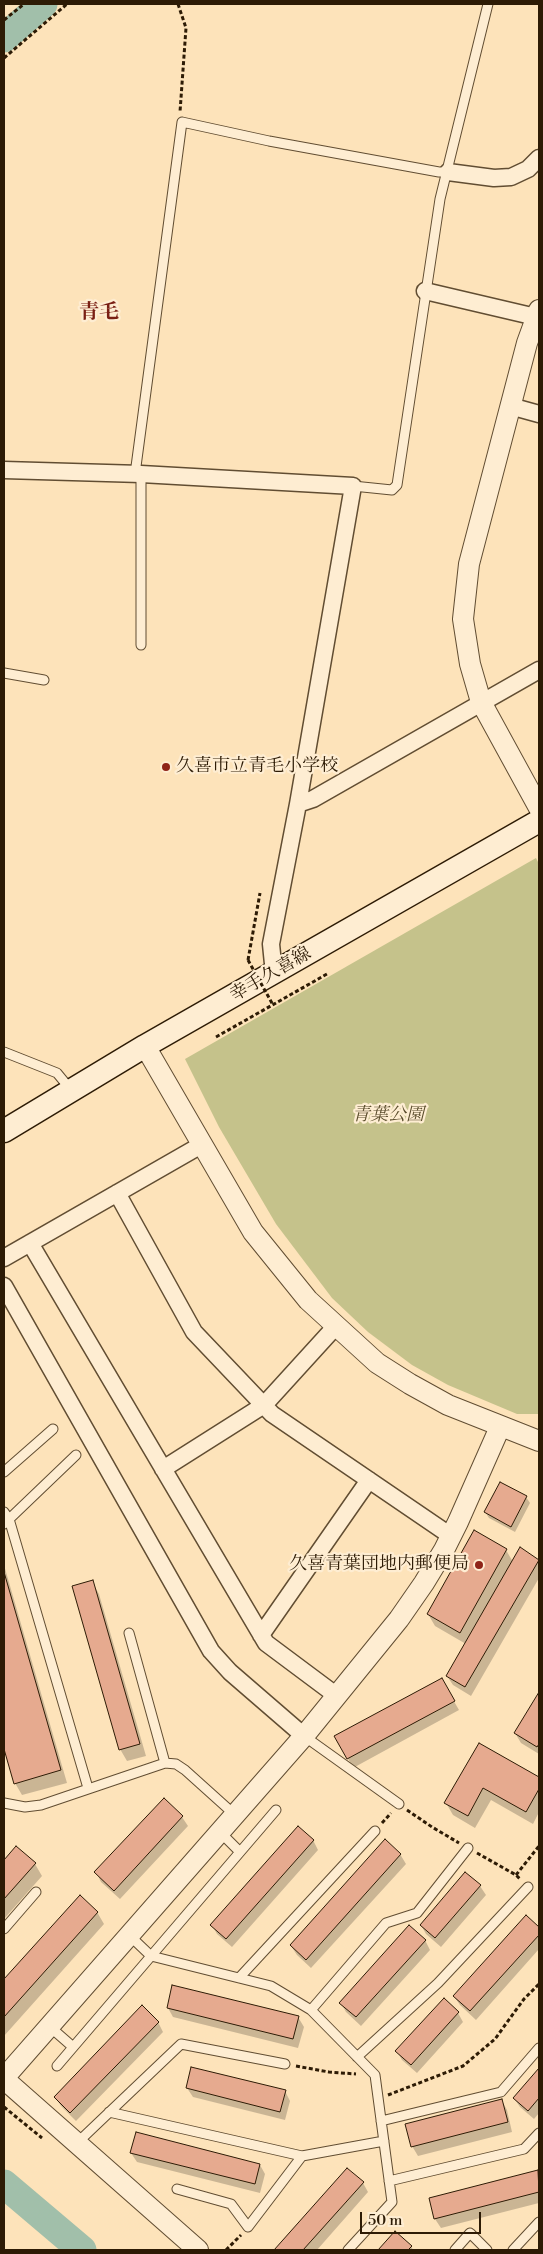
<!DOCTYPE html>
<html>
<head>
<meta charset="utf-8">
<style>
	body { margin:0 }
	#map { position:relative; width:543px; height:2254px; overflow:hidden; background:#fde3ba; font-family:"Libre Bodoni",serif }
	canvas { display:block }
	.frame { position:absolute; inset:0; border:5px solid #2d1b05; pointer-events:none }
	.scale { position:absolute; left:360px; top:2212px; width:121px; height:22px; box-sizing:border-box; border:2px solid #2d1b05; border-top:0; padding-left:6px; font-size:15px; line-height:18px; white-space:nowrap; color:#2d1b05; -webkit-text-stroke:4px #feedd2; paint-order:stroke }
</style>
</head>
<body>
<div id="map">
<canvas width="543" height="2254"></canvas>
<div class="frame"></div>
<div class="scale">50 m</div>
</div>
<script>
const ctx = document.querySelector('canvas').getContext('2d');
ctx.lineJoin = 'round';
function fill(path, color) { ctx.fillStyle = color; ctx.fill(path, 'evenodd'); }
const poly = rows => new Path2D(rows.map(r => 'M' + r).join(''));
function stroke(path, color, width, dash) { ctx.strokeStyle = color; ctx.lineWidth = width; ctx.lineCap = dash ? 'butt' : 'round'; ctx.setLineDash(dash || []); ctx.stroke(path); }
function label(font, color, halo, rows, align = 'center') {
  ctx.font = font + ' "Libre Bodoni","Noto Serif JP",serif'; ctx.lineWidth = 4.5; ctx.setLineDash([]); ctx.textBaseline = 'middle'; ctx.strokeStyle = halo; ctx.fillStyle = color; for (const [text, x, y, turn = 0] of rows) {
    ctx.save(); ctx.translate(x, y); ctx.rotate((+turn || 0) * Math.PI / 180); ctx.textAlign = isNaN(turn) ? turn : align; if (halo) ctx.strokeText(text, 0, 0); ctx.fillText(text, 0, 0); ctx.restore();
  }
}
const green = poly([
	[536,858,539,864,539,1414,517,1414,448,1385,412,1365,368,1332,332,1298,276,1224,219,1127,185,1059]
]);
const shadow = poly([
	[501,1484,526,1497,530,1503,515,1532,489,1518,485,1512],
	[521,1549,539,1560,539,1578,471,1696,453,1685,447,1676,466,1644,435,1626,428,1614,506,1550,513,1562],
	[4,1565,67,1783,22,1795,15,1783,4,1744],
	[92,1582,99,1594,146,1756,127,1761,120,1749],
	[441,1679,459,1710,353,1768,336,1736],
	[539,1694,539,1754,521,1743,515,1733],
	[480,1744,539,1778,539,1812,533,1824,491,1800,475,1828,453,1815,446,1803],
	[164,1800,182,1817,188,1826,120,1899,101,1882,96,1872],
	[313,1840,318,1850,232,1947,217,1934,212,1925],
	[16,1847,35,1864,42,1876,4,1919,4,1861],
	[400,1854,406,1864,311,1968,297,1955,291,1946],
	[466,1873,480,1886,486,1895,441,1947,426,1934,421,1925],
	[80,1896,97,1912,104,1924,4,2036,4,1981],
	[526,1917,539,1929,539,1949,476,2020,460,2005,454,1996],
	[425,1940,430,1950,361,2026,346,2012,341,2003],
	[168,2008,298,2017,304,2027,298,2048,173,2017],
	[458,2013,463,2022,417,2073,402,2060,397,2051],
	[158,2022,163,2032,76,2121,61,2106,55,2097],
	[539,2070,539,2113,534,2119,520,2107,514,2098],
	[187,2088,285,2091,290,2101,285,2120,193,2097],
	[502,2101,507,2110,512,2132,418,2156,412,2146],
	[131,2153,260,2165,265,2174,260,2193,137,2162],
	[347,2169,363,2183,368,2192,317,2250,276,2250],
	[537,2171,539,2175,539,2203,441,2228,435,2219,430,2199],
	[395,2233,411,2246,413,2250,380,2250]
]);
const river = poly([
	[4,38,43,4],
	[4,2184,82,2250]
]);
const building = poly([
	[500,1482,527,1496,511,1527,484,1512,500,1482],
	[474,1530,507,1549,460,1633,427,1614,474,1530],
	[520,1547,539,1560,465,1687,446,1676,520,1547],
	[4,1572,61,1770,14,1784,4,1749,4,1572],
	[93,1580,140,1744,119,1750,72,1586,93,1580],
	[442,1678,455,1701,347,1759,334,1736,442,1678],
	[539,1692,539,1744,537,1747,514,1733,539,1692],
	[479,1743,539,1777,539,1789,526,1812,483,1788,468,1816,444,1803,479,1743],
	[164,1798,183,1816,114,1891,94,1872,164,1798],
	[298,1826,314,1840,226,1939,210,1925,298,1826],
	[385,1839,401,1854,306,1960,290,1945,385,1839],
	[16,1846,36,1863,4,1899,4,1860,16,1846],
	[465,1872,481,1885,435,1938,420,1925,465,1872],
	[80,1895,98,1912,4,2017,4,1979,80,1895],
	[526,1915,539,1927,539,1935,470,2011,453,1996,526,1915],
	[409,1925,426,1940,356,2017,339,2003,409,1925],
	[172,1985,299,2016,293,2039,167,2008,172,1985],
	[444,1998,459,2012,411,2065,395,2051,444,1998],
	[142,2005,159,2022,70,2113,54,2097,142,2005],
	[191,2067,286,2090,280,2112,186,2088,191,2067],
	[539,2068,539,2098,528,2111,513,2098,539,2068],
	[502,2099,508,2122,411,2147,405,2124,502,2099],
	[136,2132,260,2164,255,2184,130,2153,136,2132],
	[347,2168,364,2182,303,2250,274,2250,347,2168],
	[538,2170,539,2192,434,2219,429,2198,538,2170],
	[395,2231,412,2246,408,2250,378,2250,395,2231]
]);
const path = poly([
	[178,4,186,28,180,112],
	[4,20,24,4],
	[4,58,67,4],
	[248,960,260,893],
	[216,1037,327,974],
	[407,1810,432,1827,459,1843],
	[382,1823,391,1813],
	[477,1853,516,1875,521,1880],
	[516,1875,539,1846],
	[296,2066,329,2072,356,2074],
	[388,2095,463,2066,495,2039,524,1999,539,1984],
	[4,2107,42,2138],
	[226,2250,241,2235]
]);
const service = poly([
	[135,474,182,122,269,141,439,172,448,172],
	[353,486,392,490,397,485,440,199,488,4],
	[141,645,141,474],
	[4,673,44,680],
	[4,1052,57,1073,71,1090],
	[4,1472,53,1429],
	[4,1512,9,1519,88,1788],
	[4,1524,76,1455],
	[129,1633,165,1763],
	[304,1736,399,1804],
	[4,1803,25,1807,41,1805,165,1763,176,1764,185,1770,235,1815],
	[220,1832,240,1852],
	[4,1929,36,1892],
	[129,1935,151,1956,271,1986,311,2010,375,2075,392,2202,348,2250],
	[239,1978,375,1831],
	[311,2010,386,1923,417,1913,468,1848],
	[49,2026,73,2047],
	[357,2057,438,1983,528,1887],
	[57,2066,276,1810],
	[109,2112,302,2156,384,2141],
	[381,2121,501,2092,539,2048],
	[77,2143,181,2044,285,2064],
	[389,2181,524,2149,539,2133],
	[177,2189,231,2204,248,2227,302,2156],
	[455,2250,470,2233,487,2250],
	[513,2250,539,2222]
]);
const minor = poly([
	[448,172,494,178,511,177,528,169,539,158],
	[425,291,536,317],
	[510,406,539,414],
	[4,470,141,474,353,486,298,804,271,944,274,974],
	[298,804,313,799,539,670],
	[117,1193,194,1332,272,1414,451,1536],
	[30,1243,266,1643,337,1696],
	[4,1258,203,1144],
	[4,1286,211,1651,230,1672,304,1736],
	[163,1469,264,1405,335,1327],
	[261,1635,369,1480]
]);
const tertiary = poly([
	[539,310,527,343,469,564,463,619,470,664,481,702,539,808],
	[145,1046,253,1232,308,1300,377,1363,410,1384,448,1405,539,1441],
	[4,2078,304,1736,399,1619,424,1583,444,1550,458,1522,500,1427],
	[4,2079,198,2250]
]);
const secondary = poly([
	[4,1131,145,1046,539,821]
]);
const pathBridge = poly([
	[248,960,273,1005]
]);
const markers = [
	[166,767,5,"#8f2418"],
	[479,1565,5,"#8f2418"]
];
const poiNames = [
	["久喜市立青毛小学校",176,767],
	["久喜青葉団地内郵便局",469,1565,"right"]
];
const streetNames = [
	["幸手久喜線",271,975,-30]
];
const parkNames = [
	["青葉公園",388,1116]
];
const quarterNames = [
	["青毛",99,313]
];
fill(green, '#c5c28b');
fill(shadow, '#0003');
stroke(river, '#a1bfaa', 29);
fill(building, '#e6aa8f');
stroke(building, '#2d1b05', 1);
stroke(service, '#614d32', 11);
stroke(minor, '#614d32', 19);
stroke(tertiary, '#614d32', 22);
stroke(secondary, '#2d1b05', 25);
stroke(path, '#2d1b05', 3, [4, 2.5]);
stroke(service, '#feedd2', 9);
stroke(minor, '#feedd2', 16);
stroke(tertiary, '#feedd2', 20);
stroke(secondary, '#feedd2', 22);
stroke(pathBridge, '#2d1b05', 3, [4, 2.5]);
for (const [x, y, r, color] of markers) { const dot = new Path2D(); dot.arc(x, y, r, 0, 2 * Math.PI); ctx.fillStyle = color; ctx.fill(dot); stroke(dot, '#feedd2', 2); }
label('18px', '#2d1b05', '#feedd2', poiNames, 'left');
label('18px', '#2d1b05', '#feedd2', streetNames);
label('italic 18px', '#5b4d2d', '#feedd2', parkNames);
label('bold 20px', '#7a1f14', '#feedd2', quarterNames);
</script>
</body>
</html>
